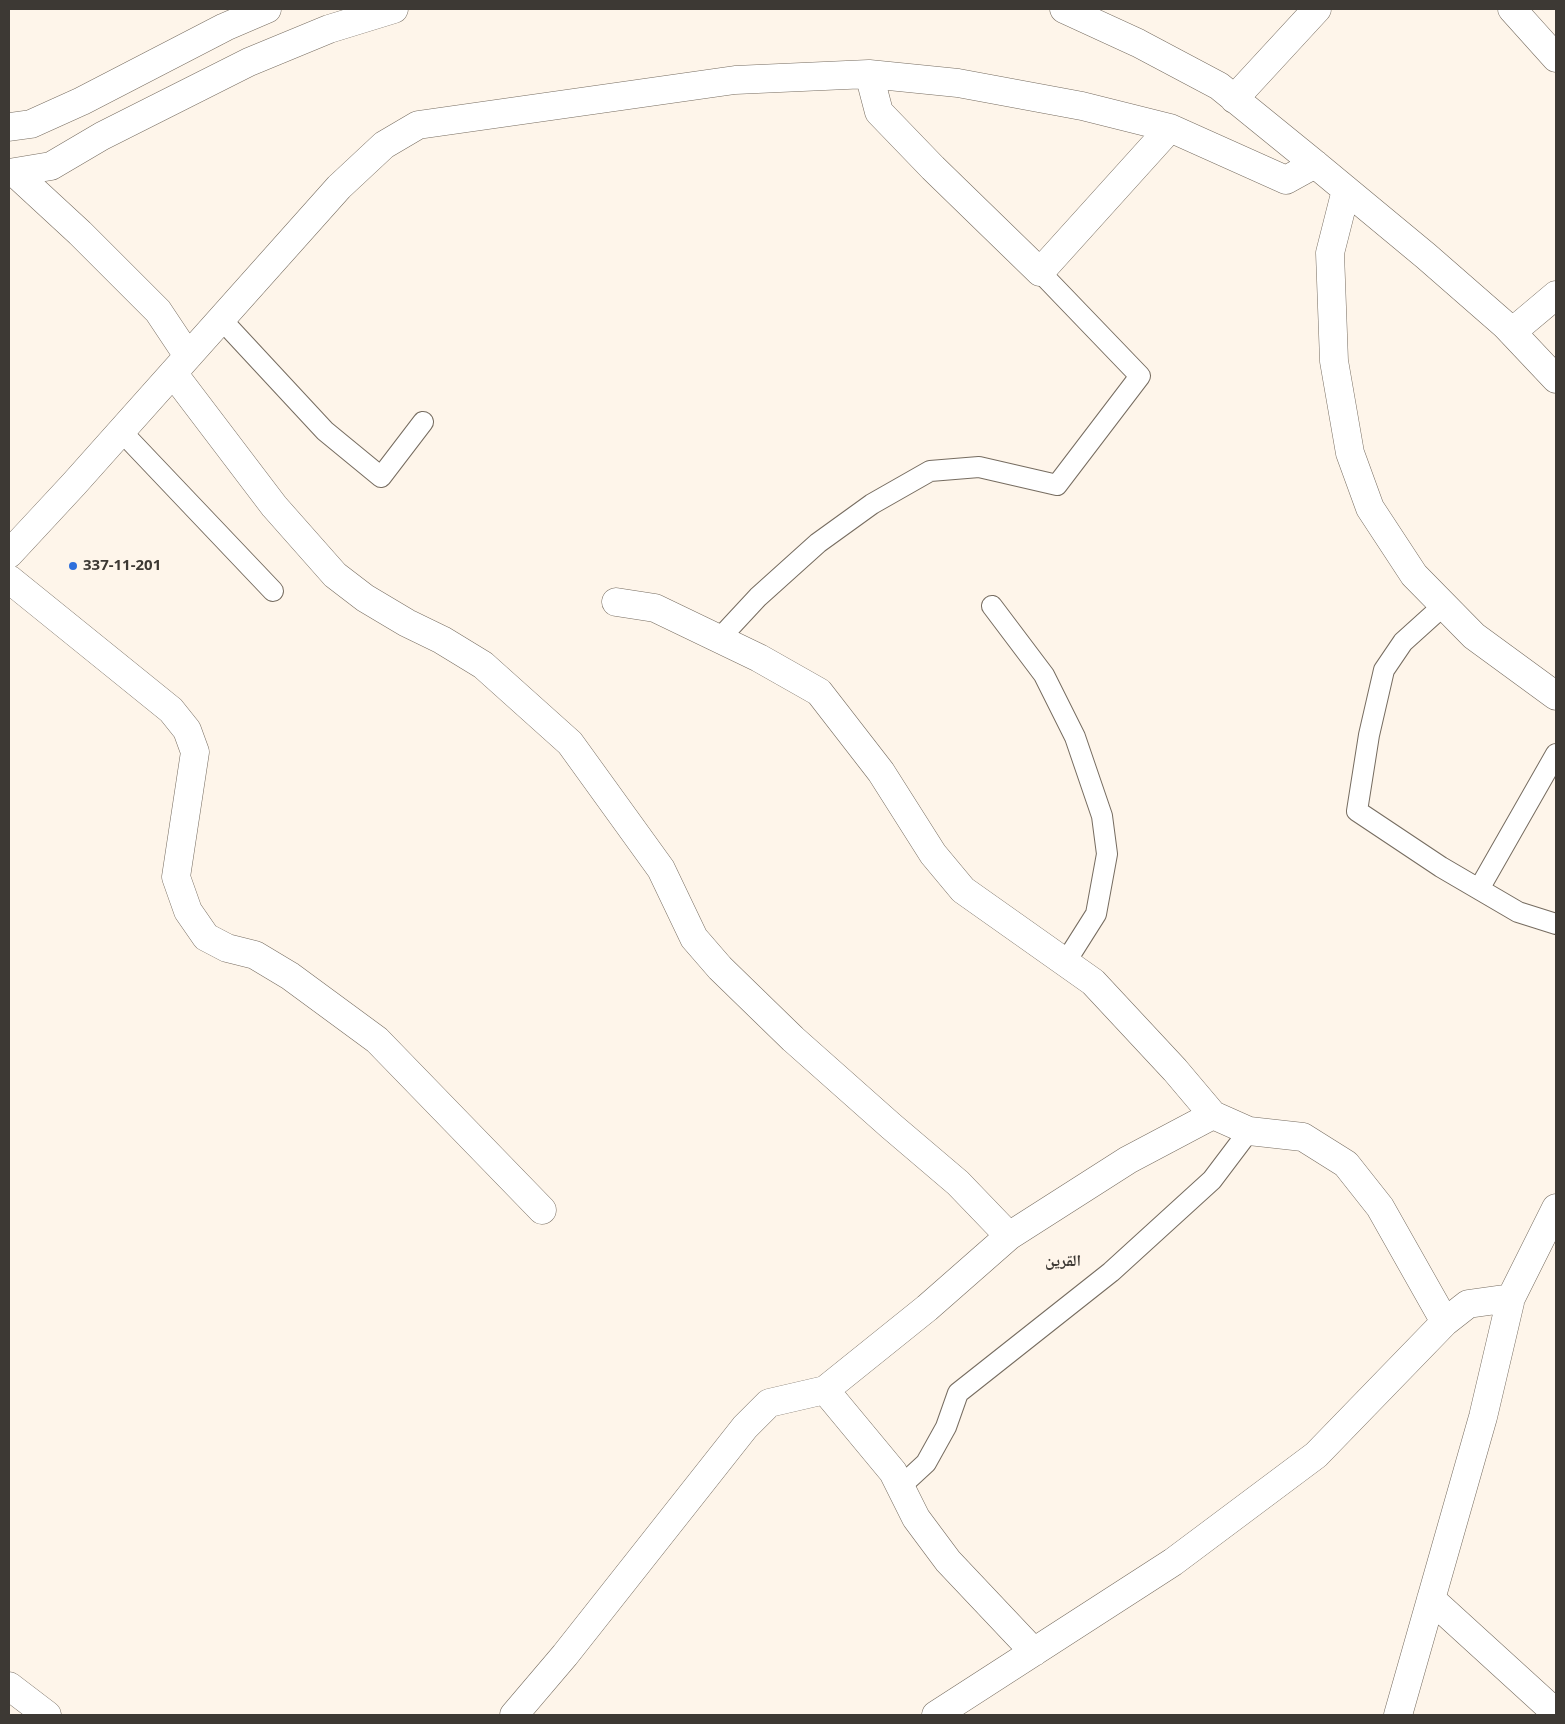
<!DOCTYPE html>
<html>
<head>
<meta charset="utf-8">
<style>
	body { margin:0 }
	#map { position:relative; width:1565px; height:1724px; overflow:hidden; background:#fef5ea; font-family:"Noto Sans",sans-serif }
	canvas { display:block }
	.frame { position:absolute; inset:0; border:10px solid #3d3934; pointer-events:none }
</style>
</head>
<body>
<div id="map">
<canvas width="1565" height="1724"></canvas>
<div class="frame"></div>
</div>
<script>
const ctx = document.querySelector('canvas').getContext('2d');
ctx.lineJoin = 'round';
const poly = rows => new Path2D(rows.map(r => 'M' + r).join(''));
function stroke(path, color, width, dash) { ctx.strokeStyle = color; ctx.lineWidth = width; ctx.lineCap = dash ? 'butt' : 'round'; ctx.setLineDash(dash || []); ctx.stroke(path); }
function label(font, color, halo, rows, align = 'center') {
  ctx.font = font + ' "Noto Sans","Noto Naskh Arabic",sans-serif'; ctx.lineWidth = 5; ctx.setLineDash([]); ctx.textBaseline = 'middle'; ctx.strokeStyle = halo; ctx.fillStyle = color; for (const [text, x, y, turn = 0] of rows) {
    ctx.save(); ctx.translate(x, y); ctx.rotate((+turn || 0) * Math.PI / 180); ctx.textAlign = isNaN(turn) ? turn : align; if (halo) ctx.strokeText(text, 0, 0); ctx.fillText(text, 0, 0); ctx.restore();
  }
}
const lane = poly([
	[221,319,325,431,381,477,423,422],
	[121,431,273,591],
	[1444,605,1403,642,1384,670,1369,735,1357,811,1441,867,1518,912,1556,924],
	[992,606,1044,675,1075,737,1102,816,1107,854,1096,914,1065,963],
	[719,639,758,597,818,543,872,504,930,471,979,467,1057,485,1140,376,1040,272],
	[1479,889,1556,754],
	[900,1487,926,1463,946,1427,958,1393,1111,1272,1212,1180,1249,1131]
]);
const street = poly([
	[1064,9,1138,43,1219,86,1315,164,1426,256,1505,325,1556,379],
	[1512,9,1556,58],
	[869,74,879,112,933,168,1040,272,1170,128],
	[1234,99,1317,9],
	[9,127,31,124,82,101,225,27,267,9],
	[9,173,51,166,102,136,249,62,329,29,394,9],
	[15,173,80,233,158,311,188,356],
	[1346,190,1330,253,1334,361,1350,453,1370,508,1414,575,1474,636,1556,696],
	[1512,332,1556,295],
	[173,373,274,506,335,575,365,598,407,623,442,640,483,665,570,743,661,869,694,938,720,968,793,1039,891,1126,958,1183,1009,1236],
	[9,554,74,484,339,187,384,145,418,125,735,80,869,74,958,83,1082,106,1170,128,1286,180,1315,164],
	[9,579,171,710,187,730,195,752,176,877,188,911,206,937,227,948,255,955,290,976,377,1040,542,1210],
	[616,602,655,608,759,658,819,692,881,772,933,854,963,890,1093,982,1175,1070,1213,1115,1249,1131,1303,1137,1346,1164,1380,1207,1445,1322],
	[1431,1599,1556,1713],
	[1034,1652,948,1561,916,1518,893,1472,825,1390,927,1308,1009,1236,1128,1160,1213,1115],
	[9,1686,47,1715],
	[514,1715,565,1655,745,1427,769,1403,825,1390],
	[936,1715,1173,1562,1316,1455,1445,1322,1468,1304,1511,1298],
	[1398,1715,1483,1417,1511,1298,1556,1208]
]);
const markers = [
	[73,566,5,"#2e6fdc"]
];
const poiNames = [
	["337-11-201",83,566]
];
const neighbourhoodNames = [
	["القرين",1063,1261]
];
stroke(lane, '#766c60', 22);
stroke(street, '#766c60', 29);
stroke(lane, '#fff', 20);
stroke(street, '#fff', 28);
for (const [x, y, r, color] of markers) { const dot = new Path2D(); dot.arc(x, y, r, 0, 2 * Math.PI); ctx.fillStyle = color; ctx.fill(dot); stroke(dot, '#fef5ea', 2); }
label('bold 15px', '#3d3934', '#fef5ea', poiNames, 'left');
label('bold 16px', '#3d3934', '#fef5ea', neighbourhoodNames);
</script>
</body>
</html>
